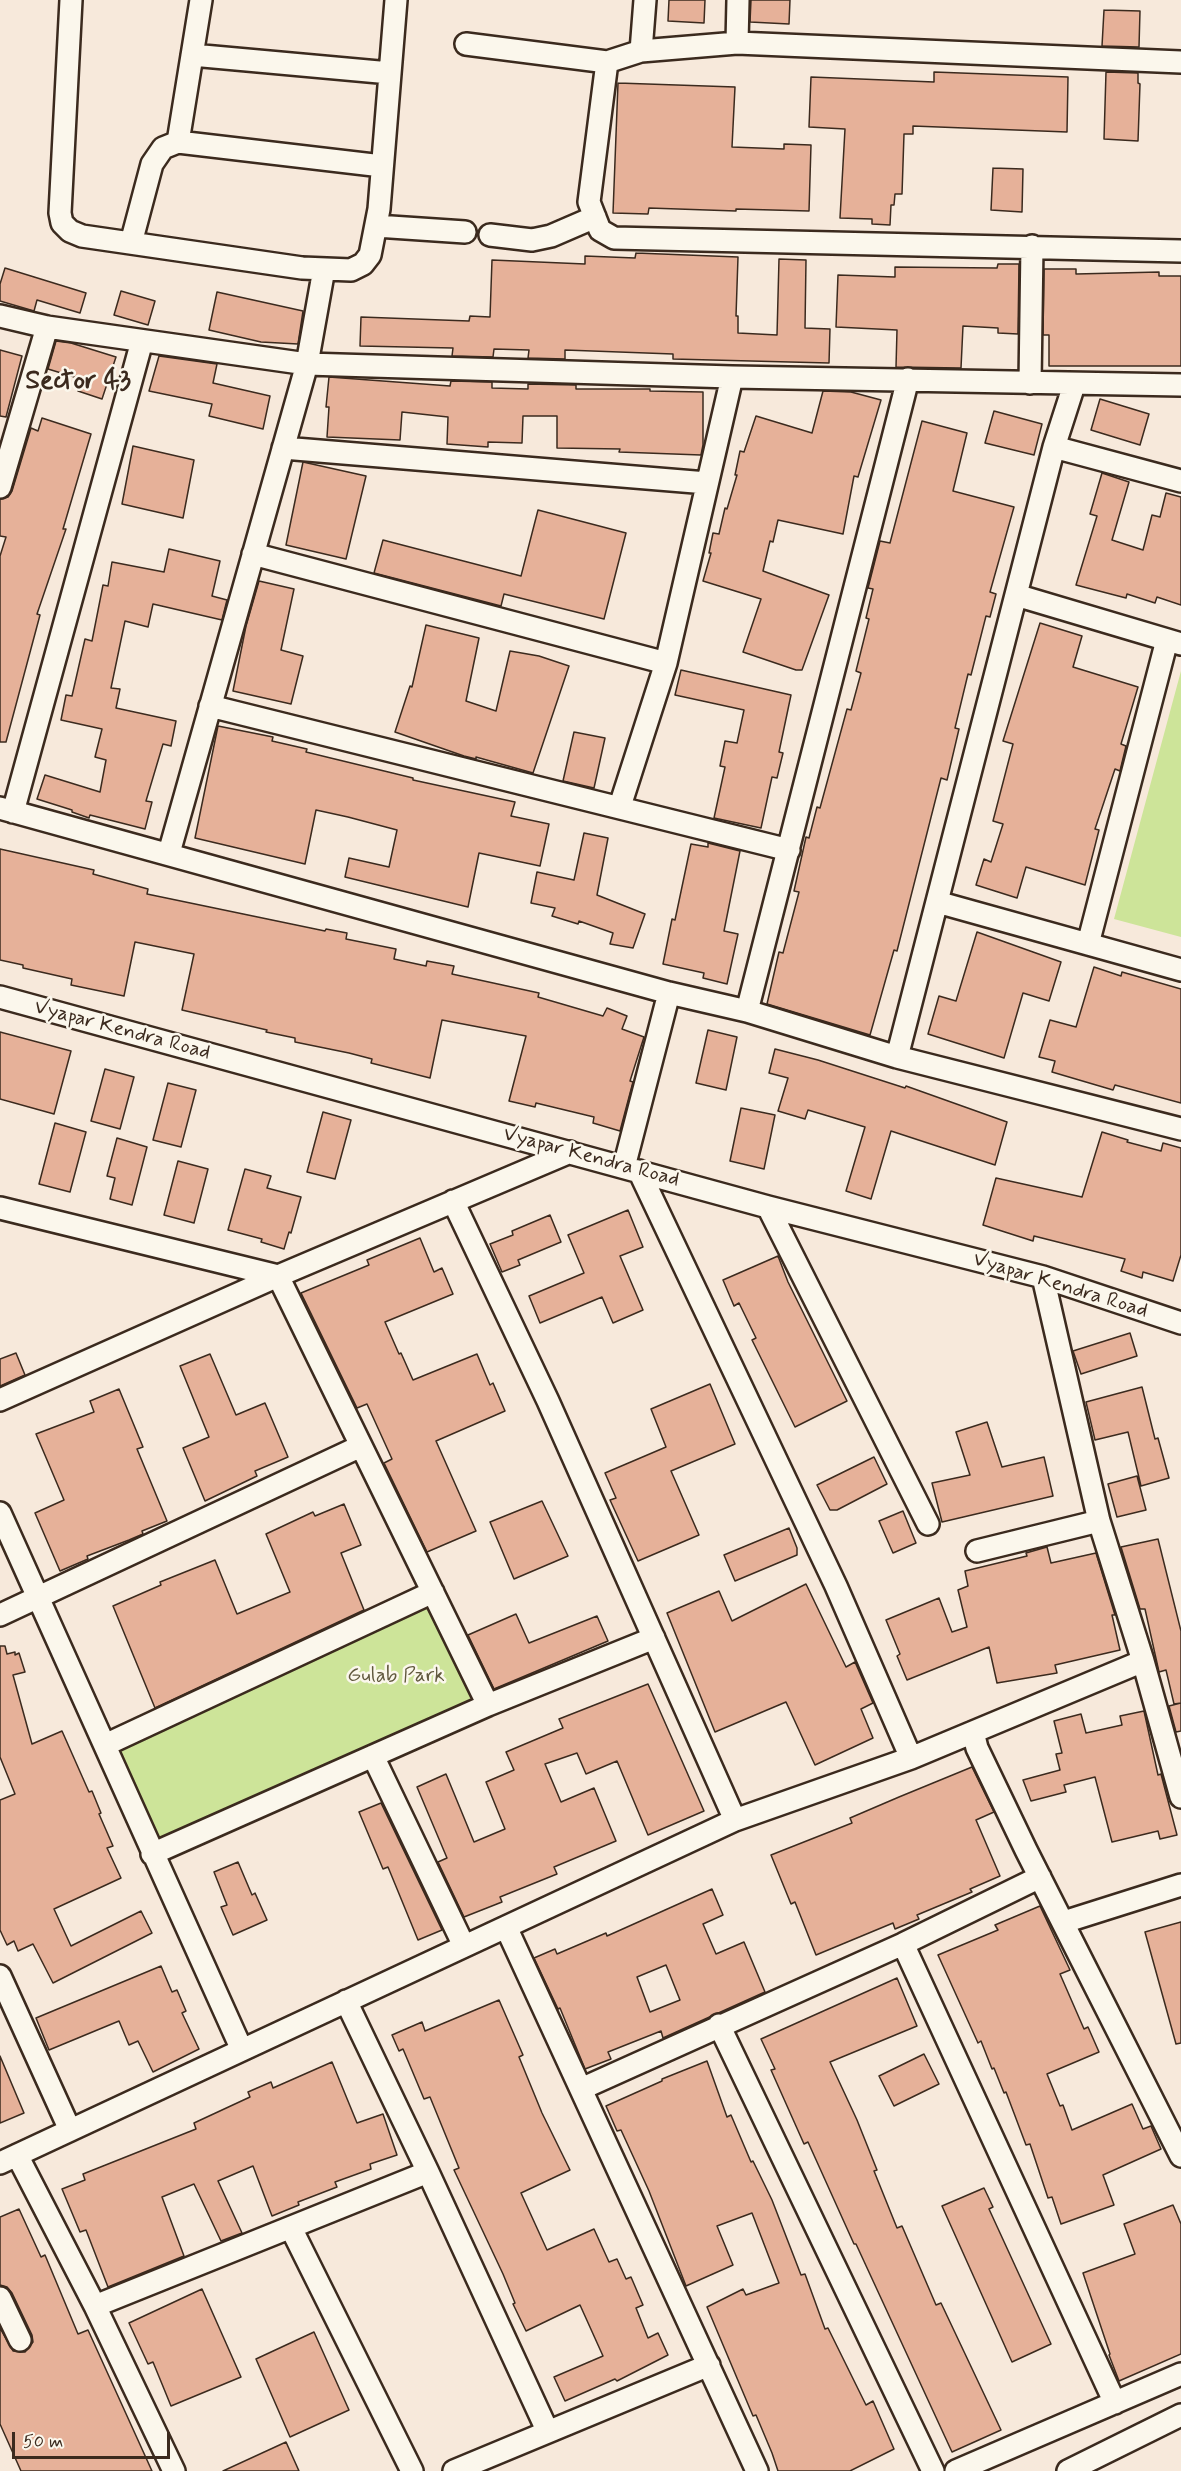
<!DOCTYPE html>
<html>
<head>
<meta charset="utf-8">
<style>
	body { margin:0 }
	#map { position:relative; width:1181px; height:2471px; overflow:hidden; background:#f7e9db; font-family:Mynerve,sans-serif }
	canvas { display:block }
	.scale { position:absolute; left:12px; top:2432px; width:158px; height:27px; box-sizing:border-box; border:3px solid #3b2a1e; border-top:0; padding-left:8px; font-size:18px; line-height:21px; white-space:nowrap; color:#3b2a1e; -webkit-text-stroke:4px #fbf7ec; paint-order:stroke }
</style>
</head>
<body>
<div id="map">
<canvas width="1181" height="2471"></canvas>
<div class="scale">50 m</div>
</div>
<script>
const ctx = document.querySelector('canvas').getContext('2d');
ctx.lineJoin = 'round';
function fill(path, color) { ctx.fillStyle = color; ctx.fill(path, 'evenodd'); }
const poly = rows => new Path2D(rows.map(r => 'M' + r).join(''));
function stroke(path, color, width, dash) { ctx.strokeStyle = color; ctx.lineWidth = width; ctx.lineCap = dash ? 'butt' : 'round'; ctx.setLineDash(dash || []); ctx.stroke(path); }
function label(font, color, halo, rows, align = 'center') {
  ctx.font = font + ' Mynerve,sans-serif'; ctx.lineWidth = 5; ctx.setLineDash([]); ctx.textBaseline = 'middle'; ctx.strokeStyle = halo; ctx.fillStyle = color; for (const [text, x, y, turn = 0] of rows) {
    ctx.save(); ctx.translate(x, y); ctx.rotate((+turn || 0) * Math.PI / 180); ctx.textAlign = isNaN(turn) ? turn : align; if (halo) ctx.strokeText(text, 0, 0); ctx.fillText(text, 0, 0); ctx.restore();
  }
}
const green = poly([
	[1181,671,1181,937,1114,919],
	[433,1592,488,1705,152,1854,105,1745]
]);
const building = poly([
	[669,0,705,0,704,23,668,21,669,0],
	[751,0,790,0,789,24,750,22,751,0],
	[1104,10,1140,11,1139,47,1102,46,1104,10],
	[934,72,1068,77,1067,132,913,126,913,134,904,134,902,194,895,194,894,205,891,205,890,225,872,224,872,219,840,218,845,129,809,127,811,77,934,82,934,72],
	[1106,72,1138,73,1138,83,1140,84,1138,141,1104,139,1106,72],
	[618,83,735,87,732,147,784,149,784,144,811,145,809,211,736,209,736,211,649,208,648,214,613,213,618,83],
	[993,168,1023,169,1022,212,991,210,993,168],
	[636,253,738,257,736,316,738,316,738,333,777,335,779,259,806,260,805,328,830,329,829,363,673,359,673,354,565,350,565,359,528,358,529,350,494,349,493,357,452,356,453,348,360,346,361,317,469,321,470,316,490,317,492,260,585,264,585,256,635,258,636,253],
	[998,264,1019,264,1018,334,998,333,998,328,963,326,961,368,896,367,897,330,836,327,838,275,895,277,895,267,997,268,998,264],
	[5,268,86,293,80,313,37,300,34,311,0,301,0,284,5,268],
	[1044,269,1076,269,1076,274,1159,272,1159,276,1181,276,1181,366,1049,366,1049,335,1043,335,1044,269],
	[121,291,155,301,148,325,114,315,121,291],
	[217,292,303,311,298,344,261,342,209,330,217,292],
	[56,341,71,343,116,357,102,399,78,391,81,379,48,369,56,341],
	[0,350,22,356,6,417,0,416,0,350],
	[159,356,217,364,213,383,270,396,263,429,209,416,212,404,149,391,159,356],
	[329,377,450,386,451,381,492,382,492,388,528,389,528,384,576,385,576,389,650,389,650,391,703,392,703,445,701,455,619,452,620,449,557,448,557,416,523,416,522,443,488,442,488,447,447,444,448,417,402,412,400,440,327,437,329,407,326,407,329,377],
	[823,391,851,392,881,400,858,477,854,476,843,534,778,520,773,542,770,541,763,571,829,595,802,670,796,670,743,652,761,599,703,581,711,553,709,553,713,533,719,534,725,508,727,509,737,475,735,475,740,451,744,452,756,416,812,433,823,391],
	[1100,399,1149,414,1140,445,1091,430,1100,399],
	[994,411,1042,424,1034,455,985,443,994,411],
	[42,418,91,434,63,529,66,529,37,614,40,615,6,742,0,742,0,556,6,537,0,536,0,499,8,497,12,491,31,428,38,431,42,418],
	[922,421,967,433,953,491,1014,507,990,592,996,594,990,617,986,616,971,675,968,674,955,728,959,729,947,780,941,778,897,951,894,950,870,1035,767,1004,779,952,783,953,799,892,794,891,806,837,809,838,817,807,820,808,847,709,851,710,861,673,856,671,869,619,866,618,873,589,868,588,880,541,890,543,922,421],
	[133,446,194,460,183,518,122,504,133,446],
	[303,462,366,476,346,559,286,545,303,462],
	[1102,473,1129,482,1112,540,1143,550,1152,515,1160,517,1166,493,1181,497,1181,605,1157,597,1155,603,1127,594,1126,598,1076,585,1097,516,1090,514,1102,473],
	[538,510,626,533,604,619,504,594,501,606,374,573,383,540,521,576,538,510],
	[169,549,220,561,212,596,227,600,222,620,153,604,148,627,125,621,111,688,120,689,116,708,176,721,171,746,163,744,146,801,152,802,145,829,90,815,89,818,72,812,72,810,37,799,45,775,100,792,106,760,95,757,102,729,61,720,66,695,72,696,85,639,92,641,103,585,108,586,112,562,164,572,169,549],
	[259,581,294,589,281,650,303,656,291,704,233,691,246,626,259,581],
	[1040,623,1082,636,1073,667,1138,687,1121,744,1126,746,1120,771,1115,769,1095,829,1099,830,1085,885,1026,867,1017,898,976,885,984,859,991,862,1003,824,993,821,1013,744,1003,741,1040,623],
	[426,625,479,638,466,701,496,711,510,651,539,656,569,666,533,773,476,757,476,759,464,756,395,732,410,686,412,687,426,625],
	[681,670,791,695,779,752,783,753,777,778,772,777,761,828,714,818,725,767,720,766,725,741,737,743,744,710,675,695,681,670],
	[218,726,273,737,272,741,307,749,306,752,413,778,413,780,515,802,511,816,549,824,540,866,479,853,468,907,345,877,349,858,389,867,397,830,348,817,316,810,305,864,195,838,218,726],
	[574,732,605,738,594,788,563,781,574,732],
	[584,833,608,838,597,895,645,914,633,948,610,944,613,933,579,921,578,924,552,916,555,908,531,903,537,872,574,880,584,833],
	[708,843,740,851,724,931,738,934,727,984,703,978,704,973,663,964,672,919,675,920,691,844,708,847,708,843],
	[0,849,94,870,93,874,148,889,147,894,325,931,326,929,347,933,346,939,396,949,394,959,426,966,427,961,454,966,452,974,539,993,538,997,603,1016,607,1008,627,1016,622,1029,644,1037,630,1081,633,1082,620,1131,593,1123,594,1117,536,1103,535,1107,509,1101,526,1036,442,1020,430,1078,371,1063,372,1059,349,1053,295,1042,295,1038,266,1032,267,1030,182,1010,194,954,135,942,124,996,71,985,72,979,23,968,23,965,0,960,0,849],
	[977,932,1061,962,1049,1001,1023,993,1004,1058,928,1034,939,996,956,1001,977,932],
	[1094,967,1121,976,1122,972,1181,989,1181,1103,1115,1085,1113,1090,1052,1072,1055,1061,1039,1057,1050,1020,1076,1027,1094,967],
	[708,1030,737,1037,726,1090,696,1083,708,1030],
	[0,1032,71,1051,54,1114,0,1099,0,1032],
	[775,1049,818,1060,905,1088,906,1086,1007,1122,995,1165,891,1131,871,1199,846,1191,865,1127,808,1110,805,1119,778,1111,788,1078,769,1073,775,1049],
	[105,1069,134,1077,120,1129,91,1121,105,1069],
	[168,1083,196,1090,181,1147,153,1140,168,1083],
	[741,1108,775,1115,764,1169,730,1161,741,1108],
	[323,1112,351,1120,335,1179,307,1172,323,1112],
	[55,1123,86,1132,70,1192,39,1184,55,1123],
	[1102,1132,1128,1140,1127,1142,1161,1151,1163,1143,1181,1148,1181,1255,1173,1281,1143,1272,1142,1278,1121,1271,1125,1259,1034,1236,1033,1241,983,1225,996,1178,1082,1197,1102,1132],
	[117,1138,147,1147,132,1205,110,1199,115,1178,107,1176,117,1138],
	[178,1161,208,1169,194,1223,164,1215,178,1161],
	[245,1169,271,1176,267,1188,301,1197,291,1233,289,1232,284,1249,261,1242,262,1239,228,1230,245,1169],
	[628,1210,643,1247,620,1256,643,1310,613,1323,602,1297,540,1323,529,1296,584,1273,568,1235,628,1210],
	[550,1215,561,1242,518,1260,520,1265,502,1272,490,1244,513,1235,512,1231,550,1215],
	[420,1238,434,1272,442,1268,453,1294,385,1322,399,1354,401,1353,413,1380,477,1354,490,1385,493,1383,505,1411,436,1441,476,1531,427,1552,384,1463,392,1459,367,1404,357,1408,301,1293,369,1265,367,1260,420,1238],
	[778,1256,788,1282,847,1401,795,1427,752,1340,756,1338,739,1303,734,1306,723,1280,778,1256],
	[1130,1333,1137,1356,1081,1374,1073,1351,1130,1333],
	[16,1353,25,1375,0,1386,0,1359,16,1353],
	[210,1354,236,1415,265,1403,288,1457,255,1471,257,1476,205,1501,183,1448,209,1437,180,1366,210,1354],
	[710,1384,735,1444,671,1471,699,1535,638,1561,610,1500,616,1498,605,1473,666,1447,651,1409,710,1384],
	[1142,1387,1155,1439,1158,1438,1169,1478,1141,1486,1128,1432,1095,1440,1086,1402,1142,1387],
	[119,1389,143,1447,137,1449,167,1521,142,1531,143,1534,129,1540,87,1556,88,1559,60,1571,35,1513,64,1500,36,1434,94,1412,90,1401,119,1389],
	[987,1422,1002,1467,1044,1457,1053,1496,942,1522,932,1483,970,1475,956,1432,987,1422],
	[874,1457,887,1484,837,1510,830,1510,817,1485,874,1457],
	[1137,1476,1146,1510,1117,1517,1108,1484,1137,1476],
	[542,1501,568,1556,514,1579,490,1522,542,1501],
	[344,1504,361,1545,341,1553,364,1610,155,1708,113,1606,161,1585,160,1582,215,1560,237,1614,290,1592,266,1534,313,1512,315,1516,344,1504],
	[903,1511,916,1543,893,1553,879,1521,903,1511],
	[789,1528,797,1548,797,1555,735,1581,724,1555,789,1528],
	[1158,1539,1181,1631,1181,1703,1174,1704,1166,1670,1159,1672,1145,1609,1140,1609,1121,1547,1158,1539],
	[1047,1547,1051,1563,1096,1553,1115,1615,1112,1615,1120,1650,1055,1665,1057,1673,997,1683,989,1647,907,1680,897,1656,900,1654,886,1620,939,1598,952,1632,967,1627,958,1590,968,1586,965,1571,1027,1556,1026,1553,1047,1547],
	[806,1584,846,1667,855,1662,873,1703,861,1709,873,1738,815,1765,786,1702,715,1732,667,1613,719,1591,732,1621,806,1584],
	[516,1614,529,1643,597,1616,608,1641,494,1689,468,1635,516,1614],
	[0,1646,5,1646,7,1654,15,1652,15,1655,19,1653,25,1672,13,1675,32,1744,62,1731,89,1792,92,1791,101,1813,99,1814,113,1846,107,1848,121,1878,54,1909,71,1946,141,1911,152,1933,53,1983,33,1944,18,1951,14,1941,7,1945,0,1930,0,1800,15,1794,0,1757,0,1646],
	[648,1684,704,1811,648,1835,617,1761,586,1774,577,1753,545,1764,561,1802,594,1788,616,1841,554,1867,557,1874,500,1897,502,1902,464,1917,438,1862,447,1858,417,1787,446,1774,474,1842,505,1829,486,1782,514,1770,506,1752,563,1728,559,1719,648,1684],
	[1181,1703,1181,1731,1176,1732,1169,1706,1181,1703],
	[1144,1711,1158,1775,1161,1774,1177,1835,1160,1839,1158,1831,1112,1842,1095,1777,1064,1785,1066,1792,1031,1801,1023,1780,1060,1770,1056,1754,1062,1753,1054,1721,1081,1714,1086,1733,1122,1725,1120,1716,1144,1711],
	[972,1767,994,1812,976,1820,1000,1876,970,1889,972,1892,917,1915,919,1919,895,1929,893,1923,816,1955,795,1902,791,1904,771,1855,852,1823,850,1818,899,1797,972,1767],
	[381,1803,442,1930,418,1940,388,1867,383,1869,359,1812,381,1803],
	[238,1862,252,1895,255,1893,267,1920,233,1935,221,1907,227,1905,214,1872,238,1862],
	[712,1889,723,1915,703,1924,716,1954,744,1942,765,1992,663,2038,661,2031,608,2052,611,2059,585,2069,560,2008,558,2009,534,1958,555,1949,557,1954,606,1933,607,1936,712,1889],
	[666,1965,680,2000,650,2012,637,1977,666,1965],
	[1040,1906,1070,1970,1060,1974,1084,2029,1088,2027,1099,2052,1047,2074,1060,2106,1063,2105,1072,2130,1132,2104,1143,2129,1151,2126,1161,2149,1103,2175,1114,2205,1061,2224,1052,2197,1048,2198,1030,2144,1026,2145,1006,2092,1004,2093,994,2068,992,2069,981,2041,978,2043,938,1955,998,1930,995,1925,1040,1906],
	[1181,1922,1181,2043,1176,2044,1145,1932,1181,1922],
	[161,1966,172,1992,177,1990,186,2011,182,2013,199,2049,153,2072,138,2041,129,2045,119,2021,49,2050,36,2018,161,1966],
	[897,1978,917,2026,830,2062,857,2120,877,2170,874,2171,897,2228,902,2226,936,2305,941,2303,1001,2430,952,2452,856,2244,854,2244,808,2142,804,2144,771,2070,775,2069,761,2039,897,1978],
	[499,2000,523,2055,519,2057,542,2113,570,2170,521,2193,547,2250,594,2229,609,2262,617,2259,626,2279,631,2277,643,2305,636,2308,648,2338,658,2333,668,2355,617,2381,615,2379,565,2401,554,2377,603,2356,580,2305,526,2331,513,2304,515,2303,503,2274,454,2170,459,2168,430,2097,424,2099,403,2049,399,2051,392,2035,422,2022,425,2031,499,2000],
	[924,2054,939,2084,894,2106,879,2076,924,2054],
	[0,2056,24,2113,0,2123,0,2056],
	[707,2061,727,2117,731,2115,751,2162,753,2161,772,2200,801,2275,805,2274,825,2329,828,2328,866,2405,873,2401,894,2449,850,2471,778,2471,772,2453,756,2415,753,2416,707,2307,743,2289,746,2295,779,2283,752,2213,717,2226,733,2265,686,2286,649,2191,621,2130,617,2131,606,2106,662,2081,662,2079,707,2061],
	[332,2062,357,2123,383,2114,397,2155,370,2164,371,2169,335,2182,337,2187,298,2202,299,2205,272,2216,253,2166,218,2181,242,2233,221,2241,194,2184,162,2197,184,2256,108,2287,86,2230,80,2232,62,2189,85,2180,83,2174,196,2129,194,2123,250,2097,248,2092,271,2082,273,2088,332,2062],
	[984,2188,993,2207,989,2209,1051,2344,1012,2362,942,2206,984,2188],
	[1173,2205,1181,2224,1181,2354,1119,2381,1109,2355,1110,2354,1083,2273,1135,2254,1124,2224,1173,2205],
	[19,2209,41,2257,45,2255,78,2334,88,2330,152,2471,21,2471,0,2424,0,2328,13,2351,25,2352,33,2342,32,2335,12,2293,7,2287,0,2285,0,2217,19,2209],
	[202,2289,241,2377,171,2406,153,2362,148,2364,129,2323,202,2289],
	[314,2332,349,2410,290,2437,256,2359,314,2332],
	[286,2442,299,2471,223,2471,286,2442]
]);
const street = poly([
	[71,0,60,213,62,223,70,231,82,236,302,268,351,270,363,264,370,255,379,209,396,0],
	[737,43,738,0],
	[466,44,607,62,589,202,600,230,614,238,1181,251],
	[641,51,645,0],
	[192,55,390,73],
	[607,62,641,51,737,43,1181,62],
	[178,142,201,0],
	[376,226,465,232],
	[490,235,532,240,551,236,595,217],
	[131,243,152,164,163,148,178,142,382,166],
	[0,316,47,327,307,364,732,377,1181,385],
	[1030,383,1032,246],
	[1054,447,1181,481],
	[283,448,707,483],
	[0,487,47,327],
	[253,554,666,663],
	[1016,595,1181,644],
	[210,706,789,850],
	[620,806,666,663,732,377],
	[0,808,669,993,747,1011,897,1057,1181,1129],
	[13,812,142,341],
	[169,853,307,364,324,269],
	[937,902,1181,970],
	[1088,944,1167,640],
	[0,997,768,1207,1043,1277,1181,1323],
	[747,1011,908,379],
	[897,1057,1054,447,1074,385],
	[624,1167,669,993],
	[639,1171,836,1586,911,1758],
	[453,1201,548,1401,735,1820],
	[768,1207,928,1524],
	[0,1208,278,1276,488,1705],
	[1043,1277,1099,1521,1143,1661,1181,1797],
	[0,1400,278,1276,570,1152],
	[0,1513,242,2050],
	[977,1551,1099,1521],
	[0,1615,361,1446],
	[973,1732,977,1748,1026,1850,1181,2156],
	[105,1745,433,1592],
	[373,1756,464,1946],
	[152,1854,488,1705,654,1638],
	[1064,1922,1181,1885],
	[506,1927,757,2471],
	[903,1944,1115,2403],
	[0,1976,70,2130],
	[346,2001,428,2172,547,2430],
	[719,2025,933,2471],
	[581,2089,903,1944,1040,1877],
	[17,2155,95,2306,174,2471],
	[0,2163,735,1820,911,1758,1143,1661],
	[291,2228,412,2471],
	[0,2298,20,2340],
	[95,2306,428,2172],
	[454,2471,709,2365],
	[956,2471,1181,2374],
	[1068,2471,1181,2415]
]);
const streetNames = [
	["Vyapar Kendra Road",122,1031,15],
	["Vyapar Kendra Road",591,1158,15],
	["Vyapar Kendra Road",1060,1286,17]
];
const parkNames = [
	["Gulab Park",396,1677]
];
const districtNames = [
	["Sector 43",78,382]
];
fill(green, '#cde499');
fill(building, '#e6b199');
stroke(building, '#3b2a1e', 1.5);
stroke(street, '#3b2a1e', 26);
stroke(street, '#fbf7ec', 21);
label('21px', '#3b2a1e', '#fbf7ec', streetNames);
label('21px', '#60583d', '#fbf7ec', parkNames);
label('bold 27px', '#3b2a1e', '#fbf7ec', districtNames);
</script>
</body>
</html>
